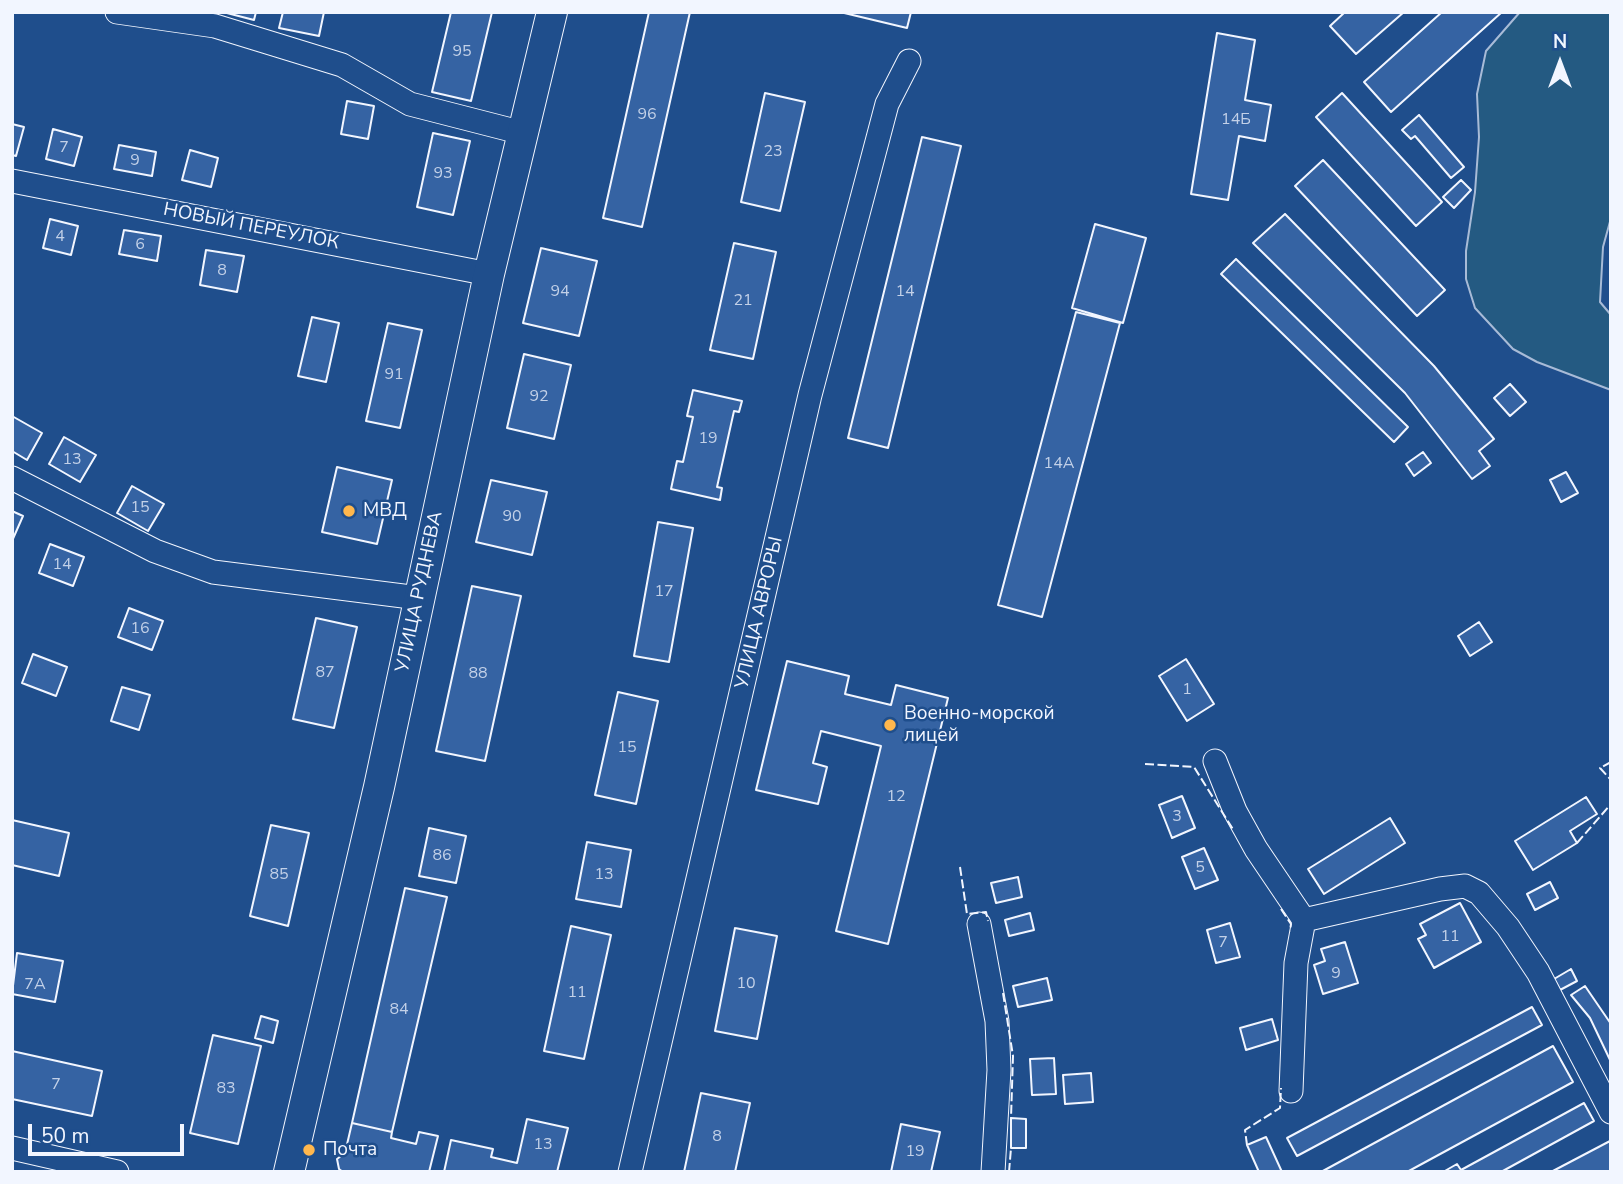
<!DOCTYPE html>
<html>
<head>
<meta charset="utf-8">
<style>
	body { margin:0 }
	#map { position:relative; width:1623px; height:1184px; overflow:hidden; background:#1f4e8c; font-family:"Nunito Sans",sans-serif }
	canvas { display:block }
	.frame { position:absolute; inset:0; border:14px solid #f2f6ff; pointer-events:none }
	.north { position:absolute; left:1525px; top:28px; width:70px; height:70px; -webkit-text-stroke:5px #1f4e8c; paint-order:stroke; rotate:0deg; font-size:19px; font-weight:700; line-height:28px; text-align:center; color:#f2f6ff }
	.north::after { content:''; display:block; margin:auto; width:24px; height:32px; background:#f2f6ff; clip-path:polygon(50% 0,100% 100%,50% 72%,0 100%) }
	.scale { position:absolute; left:28px; top:1124px; width:156px; height:32px; box-sizing:border-box; border:4px solid #f2f6ff; border-top:0; padding-left:9px; font-size:21px; line-height:24px; white-space:nowrap; color:#f2f6ff; -webkit-text-stroke:5px #1f4e8c; paint-order:stroke }
</style>
</head>
<body>
<div id="map">
<canvas width="1623" height="1184"></canvas>
<div class="frame"></div>
<div class="north">N</div>
<div class="scale">50 m</div>
</div>
<script>
const ctx = document.querySelector('canvas').getContext('2d');
ctx.lineJoin = 'round';
function fill(path, color) { ctx.fillStyle = color; ctx.fill(path, 'evenodd'); }
const poly = rows => new Path2D(rows.map(r => 'M' + r).join(''));
function stroke(path, color, width, dash) { ctx.strokeStyle = color; ctx.lineWidth = width; ctx.lineCap = dash ? 'butt' : 'round'; ctx.setLineDash(dash || []); ctx.stroke(path); }
function label(font, color, halo, rows, align = 'center') {
  ctx.font = font + ' "Nunito Sans",sans-serif'; ctx.lineWidth = 5; ctx.setLineDash([]); ctx.textBaseline = 'middle'; ctx.strokeStyle = halo; ctx.fillStyle = color; for (const [text, x, y, turn = 0] of rows) {
    ctx.save(); ctx.translate(x, y); ctx.rotate((+turn || 0) * Math.PI / 180); ctx.textAlign = isNaN(turn) ? turn : align; if (halo) ctx.strokeText(text, 0, 0); ctx.fillText(text, 0, 0); ctx.restore();
  }
}
const green = poly([
	[1520,12,1611,12,1611,218,1603,247,1600,302,1611,315,1611,390,1537,362,1513,349,1475,308,1466,279,1466,251,1475,192,1479,137,1477,94,1486,51,1520,12]
]);
const building = poly([
	[223,12,256,12,254,20,223,12],
	[283,12,324,12,319,36,279,28,283,12],
	[451,12,492,12,471,101,432,92,451,12],
	[649,12,690,12,642,227,603,218,649,12],
	[840,12,911,12,907,28,840,12],
	[1345,12,1404,12,1356,54,1330,26,1345,12],
	[1442,12,1502,12,1391,112,1364,82,1442,12],
	[1217,33,1255,40,1245,100,1271,105,1265,141,1239,136,1228,200,1191,194,1217,33],
	[765,93,805,102,780,211,741,202,765,93],
	[1342,93,1442,202,1416,226,1316,117,1342,93],
	[347,101,374,106,368,139,341,134,347,101],
	[1419,115,1464,167,1451,178,1415,136,1411,139,1402,130,1419,115],
	[12,124,24,127,16,156,12,155,12,124],
	[53,129,82,137,74,166,46,159,53,129],
	[433,133,470,141,453,215,417,207,433,133],
	[922,137,961,146,888,448,848,438,922,137],
	[119,145,156,152,152,176,114,169,119,145],
	[190,150,218,158,211,187,182,180,190,150],
	[1323,160,1445,290,1417,316,1295,186,1323,160],
	[1461,180,1471,190,1454,208,1443,197,1461,180],
	[1285,214,1434,366,1494,439,1479,451,1490,466,1472,479,1405,393,1253,243,1285,214],
	[50,219,78,226,71,255,43,248,50,219],
	[1095,224,1146,238,1123,323,1072,308,1095,224],
	[124,230,161,236,157,261,119,254,124,230],
	[734,243,776,252,753,359,710,350,734,243],
	[541,248,597,261,579,336,523,323,541,248],
	[206,250,244,256,237,292,200,285,206,250],
	[1236,259,1408,427,1394,442,1221,274,1236,259],
	[1076,312,1120,323,1042,617,998,605,1076,312],
	[312,317,339,323,326,382,298,376,312,317],
	[388,323,422,330,400,428,366,421,388,323],
	[524,354,571,365,554,439,507,428,524,354],
	[1510,384,1526,402,1510,416,1494,398,1510,384],
	[693,390,742,401,739,412,734,411,717,487,722,488,720,500,671,489,677,461,683,462,693,417,687,416,693,390],
	[12,416,42,433,27,460,12,451,12,416],
	[64,437,96,455,80,482,49,464,64,437],
	[1423,452,1431,463,1414,476,1406,464,1423,452],
	[337,467,392,480,377,544,322,532,337,467],
	[1566,472,1578,493,1561,502,1550,480,1566,472],
	[491,480,547,492,532,555,476,542,491,480],
	[132,486,164,504,148,531,117,513,132,486],
	[12,511,23,516,12,541,12,511],
	[658,522,693,528,669,662,634,656,658,522],
	[50,544,84,557,73,586,39,573,50,544],
	[472,586,521,596,485,761,436,751,472,586],
	[129,608,163,621,152,650,118,637,129,608],
	[316,618,357,627,334,728,293,719,316,618],
	[1479,622,1492,642,1470,656,1458,636,1479,622],
	[33,654,67,667,56,696,22,683,33,654],
	[1186,659,1214,704,1187,721,1159,676,1186,659],
	[787,661,849,676,845,694,891,705,896,685,948,698,888,944,836,931,881,746,821,731,813,763,827,767,818,804,756,790,787,661],
	[122,687,150,695,139,730,111,721,122,687],
	[618,692,658,701,636,804,595,795,618,692],
	[1182,796,1195,828,1172,838,1159,805,1182,796],
	[1586,797,1597,814,1570,831,1577,843,1533,870,1515,841,1586,797],
	[1390,818,1405,843,1324,894,1308,869,1390,818],
	[12,820,69,833,59,876,12,865,12,820],
	[271,825,309,833,288,926,250,916,271,825],
	[429,828,466,836,456,883,419,876,429,828],
	[587,842,631,850,621,907,576,899,587,842],
	[1204,848,1218,880,1195,889,1182,857,1204,848],
	[1018,877,1022,897,996,903,991,883,1018,877],
	[1550,882,1558,898,1535,910,1527,894,1550,882],
	[405,888,447,897,392,1132,352,1123,405,888],
	[1460,903,1481,942,1434,968,1418,939,1426,935,1420,924,1460,903],
	[1030,913,1034,930,1009,936,1005,920,1030,913],
	[1230,923,1240,957,1216,963,1207,930,1230,923],
	[571,926,611,935,584,1059,544,1051,571,926],
	[735,928,777,936,757,1039,715,1031,735,928],
	[1345,942,1358,983,1323,994,1314,965,1325,961,1321,949,1345,942],
	[17,953,63,961,55,1002,12,994,17,953],
	[1571,969,1577,981,1560,990,1554,979,1571,969],
	[1047,978,1052,1000,1018,1007,1013,986,1047,978],
	[1585,986,1611,1024,1611,1062,1590,1018,1571,995,1585,986],
	[1532,1007,1542,1025,1297,1156,1287,1138,1532,1007],
	[261,1016,278,1021,273,1043,255,1038,261,1016],
	[1272,1019,1278,1040,1246,1050,1240,1028,1272,1019],
	[213,1035,261,1046,238,1144,190,1133,213,1035],
	[1553,1046,1573,1082,1407,1172,1321,1172,1553,1046],
	[12,1051,102,1071,92,1116,12,1099,12,1051],
	[1054,1058,1056,1094,1032,1095,1030,1059,1054,1058],
	[1091,1073,1093,1102,1065,1104,1063,1075,1091,1073],
	[701,1093,750,1103,735,1172,684,1172,701,1093],
	[1584,1103,1594,1121,1501,1172,1443,1172,1457,1164,1461,1170,1584,1103],
	[1011,1118,1026,1119,1026,1148,1011,1148,1011,1118],
	[527,1119,568,1128,557,1172,444,1172,451,1140,493,1149,491,1157,517,1163,527,1119],
	[352,1123,392,1132,391,1138,416,1144,419,1132,438,1136,429,1172,343,1172,339,1169,337,1159,345,1153,352,1123],
	[901,1124,940,1132,931,1172,891,1172,901,1124],
	[1266,1137,1282,1172,1259,1172,1247,1145,1266,1137],
	[1610,1141,1611,1172,1551,1172,1610,1141]
]);
const minor = poly([
	[117,12,215,26,342,65,410,104,523,133],
	[12,181,489,274],
	[12,478,155,551,213,572,419,598],
	[1215,761,1235,811,1256,849,1304,920,1296,963,1291,1091],
	[1304,920,1440,889,1465,886,1479,893,1508,927,1538,972,1611,1112],
	[979,924,997,1021,999,1070,993,1172],
	[12,1148,117,1172],
	[630,1172,810,395,887,104,909,61]
]);
const major = poly([
	[289,1172,379,787,489,274,552,12]
]);
const fence = poly([
	[1611,762,1600,768,1611,780],
	[1145,764,1194,767,1234,831],
	[1577,843,1611,804],
	[960,867,967,914,986,912,988,921],
	[1281,909,1291,924,1290,931],
	[1003,993,1013,1056,1011,1118],
	[1247,1145,1245,1130,1280,1108,1281,1088],
	[1009,1172,1011,1148]
]);
const markers = [
	[349,511,7,"#ffb74d"],
	[890,725,7,"#ffb74d"],
	[309,1150,7,"#ffb74d"]
];
const numberNames = [
	["95",462,52],
	["96",647,115],
	["14Б",1236,120],
	["7",64,148],
	["23",773,152],
	["9",135,161],
	["93",443,174],
	["4",60,237],
	["6",140,245],
	["8",222,271],
	["94",560,292],
	["14",905,292],
	["21",743,301],
	["91",394,375],
	["92",539,397],
	["19",708,439],
	["13",72,460],
	["14А",1059,464],
	["15",140,508],
	["90",512,517],
	["14",62,565],
	["17",664,592],
	["16",140,629],
	["87",325,673],
	["88",478,674],
	["1",1187,690],
	["15",627,748],
	["12",896,797],
	["3",1177,817],
	["86",442,856],
	["5",1200,868],
	["85",279,875],
	["13",604,875],
	["11",1450,937],
	["7",1223,943],
	["9",1336,974],
	["10",746,984],
	["7А",35,985],
	["11",577,993],
	["84",399,1010],
	["7",56,1085],
	["83",226,1089],
	["8",717,1137],
	["13",543,1145],
	["19",915,1152]
];
const streetNames = [
	["НОВЫЙ ПЕРЕУЛОК",251,227,11],
	["УЛИЦА РУДНЕВА",420,592,-78],
	["УЛИЦА АВРОРЫ",760,613,-77]
];
const poiNames = [
	["МВД",363,511],
	["Военно-морской",904,714],
	["лицей",904,736],
	["Почта",323,1150]
];
fill(green, '#245a82');
stroke(green, '#a8bbd7', 2);
fill(building, '#3563a3');
stroke(building, '#f2f6ff', 2);
stroke(minor, '#f2f6ff', 25);
stroke(major, '#f2f6ff', 32);
stroke(minor, '#1f4e8c', 23);
stroke(major, '#1f4e8c', 30);
stroke(fence, '#f2f6ff', 2, [9, 3.5]);
for (const [x, y, r, color] of markers) { const dot = new Path2D(); dot.arc(x, y, r, 0, 2 * Math.PI); ctx.fillStyle = color; ctx.fill(dot); stroke(dot, '#1f4e8c', 2.5); }
label('16px', '#c3d1e8', null, numberNames);
label('19px', '#f2f6ff', '#1f4e8c', streetNames);
label('19px', '#f2f6ff', '#1f4e8c', poiNames, 'left');
</script>
</body>
</html>
